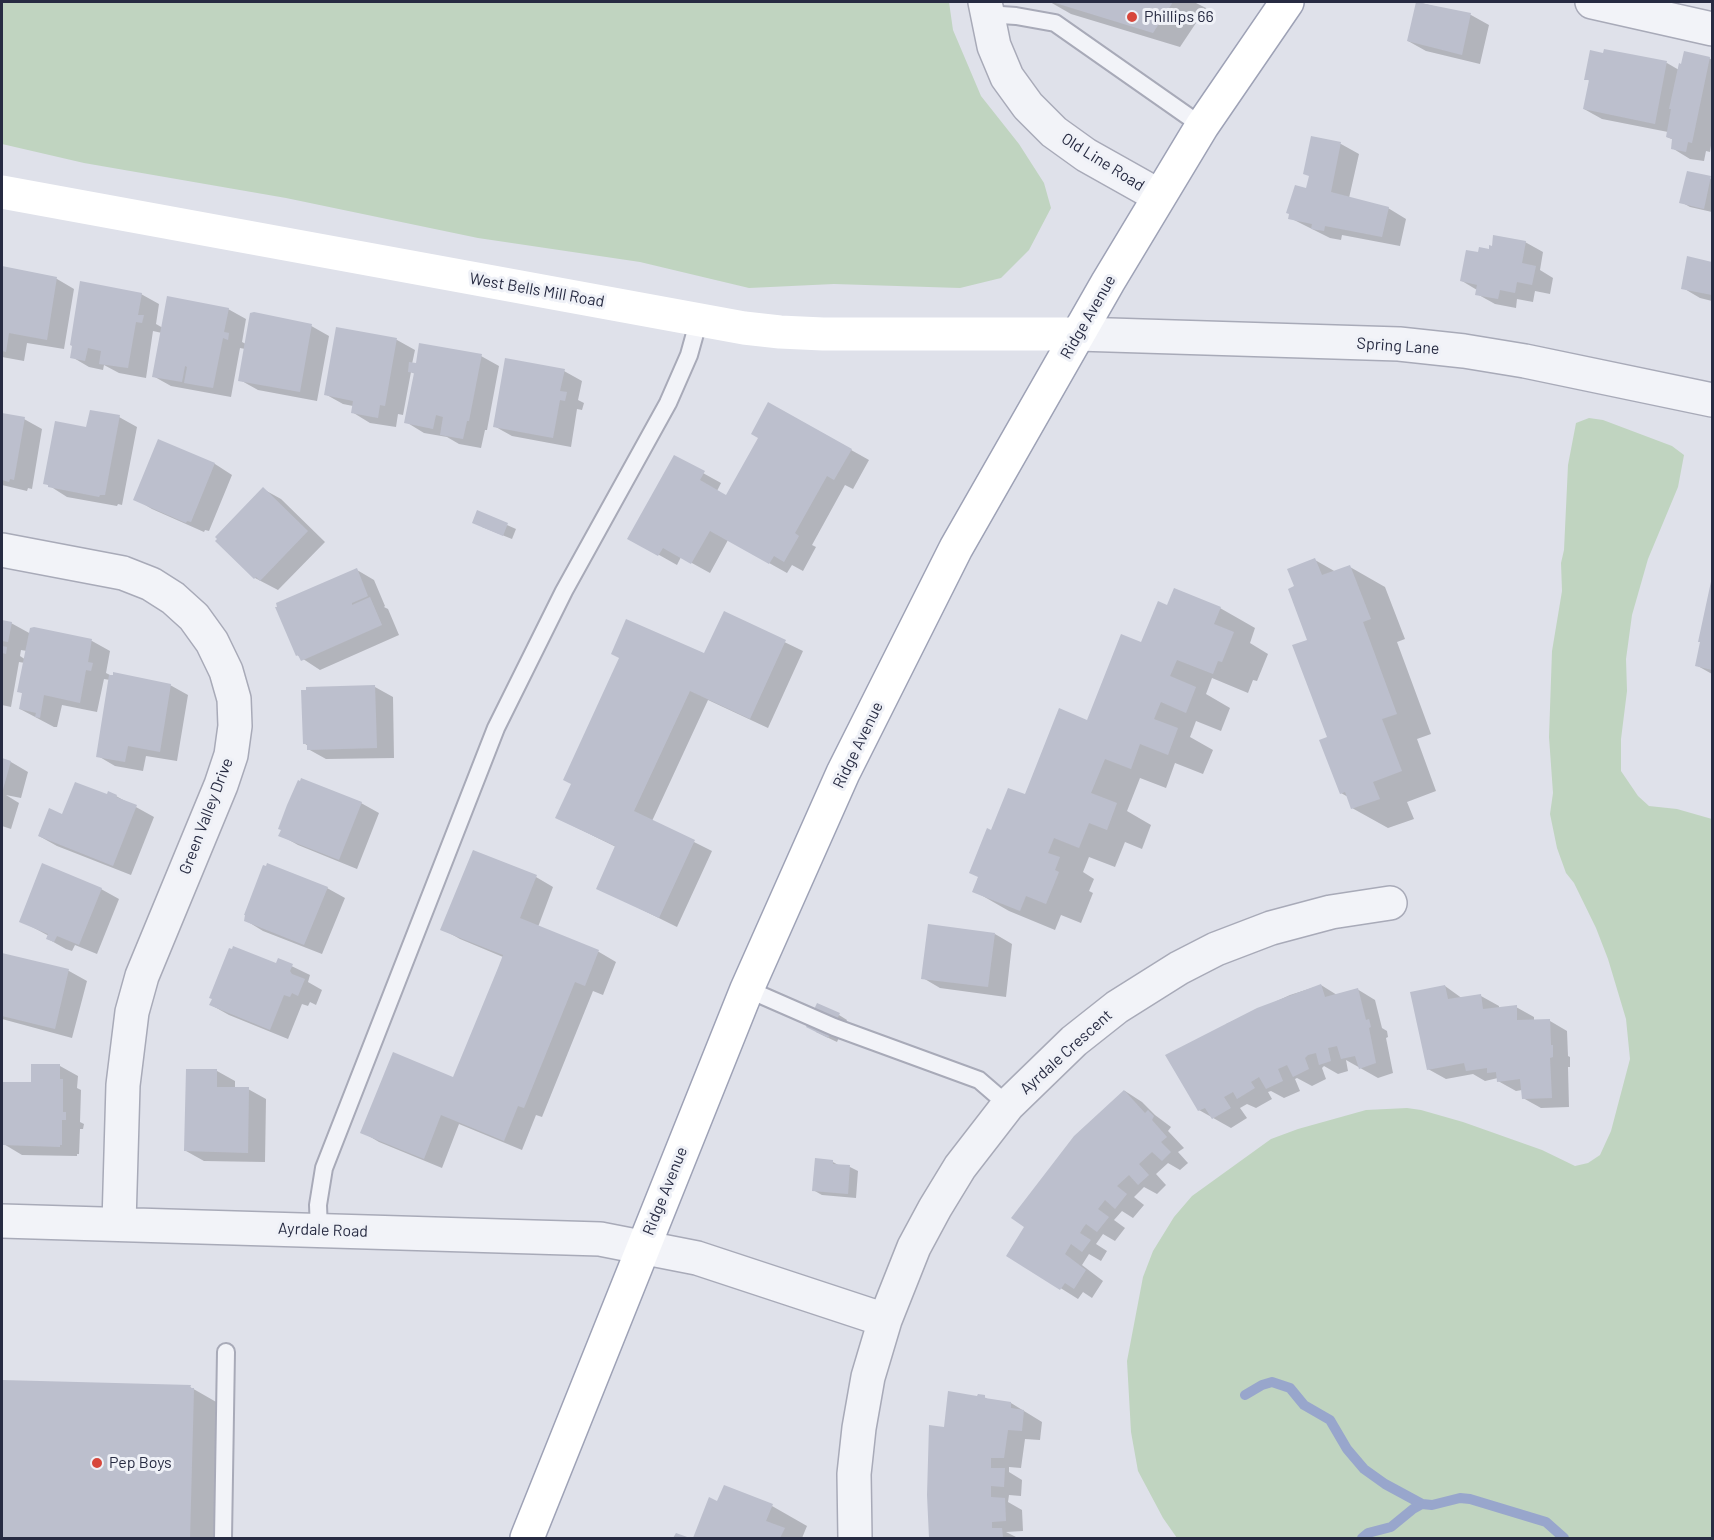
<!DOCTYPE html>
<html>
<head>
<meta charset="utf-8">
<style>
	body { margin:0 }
	#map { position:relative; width:1714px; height:1540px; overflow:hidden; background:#dfe1ea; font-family:Barlow,sans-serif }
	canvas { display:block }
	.frame { position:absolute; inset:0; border:3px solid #272b42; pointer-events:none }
</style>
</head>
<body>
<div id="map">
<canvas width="1714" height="1540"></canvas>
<div class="frame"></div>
</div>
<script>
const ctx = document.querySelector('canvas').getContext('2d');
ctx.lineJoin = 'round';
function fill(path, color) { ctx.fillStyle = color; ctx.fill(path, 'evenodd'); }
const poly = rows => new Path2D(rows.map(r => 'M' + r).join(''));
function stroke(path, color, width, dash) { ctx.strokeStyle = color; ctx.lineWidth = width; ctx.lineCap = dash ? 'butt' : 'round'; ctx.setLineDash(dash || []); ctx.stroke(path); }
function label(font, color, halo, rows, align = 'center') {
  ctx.font = font + ' Barlow,sans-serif'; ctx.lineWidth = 6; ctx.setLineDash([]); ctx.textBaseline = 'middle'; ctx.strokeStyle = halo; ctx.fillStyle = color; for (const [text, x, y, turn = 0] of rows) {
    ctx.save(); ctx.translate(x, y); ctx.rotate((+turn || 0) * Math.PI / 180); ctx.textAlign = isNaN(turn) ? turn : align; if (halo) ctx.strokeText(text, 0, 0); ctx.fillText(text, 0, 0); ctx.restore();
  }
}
const green = poly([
	[2,2,949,2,953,30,981,96,1019,144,1044,183,1051,208,1029,250,1001,278,960,288,834,284,749,288,640,262,478,238,286,198,84,163,2,144],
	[1589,418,1603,420,1672,446,1684,455,1678,487,1648,559,1632,615,1626,659,1627,691,1621,739,1621,771,1638,796,1649,806,1677,809,1712,819,1712,1538,1177,1538,1163,1518,1138,1471,1131,1432,1127,1361,1143,1277,1153,1251,1174,1217,1192,1196,1271,1139,1298,1129,1366,1110,1407,1108,1421,1110,1463,1122,1542,1150,1575,1166,1588,1163,1600,1155,1611,1131,1630,1059,1626,1019,1608,959,1596,928,1574,883,1566,873,1557,848,1550,814,1553,793,1549,737,1552,651,1562,591,1561,563,1564,550,1568,465,1576,423]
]);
const shadow = poly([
	[1050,2,1194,2,1206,8,1180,47,1071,14],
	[1417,2,1471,15,1489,25,1480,64,1426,51,1408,41],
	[1709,58,1712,60,1712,139,1710,152,1706,151,1704,161,1690,159,1672,148,1674,140,1667,137,1668,132,1602,119,1584,109,1590,81,1586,79,1667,63,1679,70],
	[1312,137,1341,144,1359,154,1349,198,1388,208,1406,219,1400,246,1342,235,1341,240,1330,238,1290,218,1307,189,1310,177],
	[1688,173,1712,179,1712,212,1690,207,1681,202],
	[1525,242,1543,252,1540,270,1553,278,1550,294,1535,291,1533,302,1517,299,1516,308,1495,304,1477,294,1477,290,1462,281,1479,254],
	[1689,258,1712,263,1712,301,1700,298,1683,288],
	[2,268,57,279,74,289,64,349,27,343,24,361,2,357],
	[141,294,159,304,156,324,163,328,228,309,246,319,242,342,246,344,306,323,329,336,317,401,258,390,240,380,245,349,240,348,231,397,171,386,153,376,162,333,153,331,146,378,119,373,104,365,103,370,89,367,72,357],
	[337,328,397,340,415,350,412,364,481,356,499,366,487,430,485,430,481,448,459,444,447,437,424,433,406,422,415,374,411,372,403,415,398,414,396,427,370,423,352,412,353,406,343,404,325,394],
	[564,371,582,381,578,400,584,403,582,410,577,409,571,447,512,436,494,426],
	[769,404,869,460,853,489,845,485,812,545,816,547,803,571,792,565,787,573,728,540,710,573,681,557,677,565,629,538,674,457,721,483,717,491,727,497,760,437],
	[2,415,24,419,42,429,32,489,28,488,27,491,2,485],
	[119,417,137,427,122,505,118,504,117,506,67,497,45,483,87,429],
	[159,441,215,464,232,475,209,531,205,530,204,532,152,509,135,499],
	[263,489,281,499,325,542,278,590,255,578],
	[507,525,516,529,512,539,482,527],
	[1315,560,1336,572,1350,567,1385,587,1405,639,1397,642,1431,734,1417,739,1436,791,1407,802,1414,819,1388,828,1352,808,1348,797,1341,793,1296,587],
	[357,570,374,580,385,606,384,607,388,609,399,635,320,670,297,655],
	[1712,580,1712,674,1696,665,1701,642,1699,641],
	[1168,607,1220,608,1255,628,1250,643,1268,654,1257,681,1253,680,1248,693,1212,678,1206,694,1230,708,1221,731,1196,721,1190,737,1213,750,1203,774,1175,763,1166,788,1140,778,1127,811,1151,825,1142,849,1125,842,1115,867,1089,857,1083,872,1094,879,1089,891,1093,893,1081,923,1061,915,1055,930,1009,911,974,891,992,832,1025,796,1088,722],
	[724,613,803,651,768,728,708,700,652,821,712,851,677,927,598,888,616,847,557,818,705,655],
	[2,621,11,623,31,634,34,629,92,641,110,651,106,673,110,675,170,685,188,695,177,761,146,756,143,771,115,766,98,756,110,680,104,679,97,712,62,705,57,727,54,727,20,709,23,694,19,691,25,663,19,662,11,707,2,705],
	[21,650,27,651,26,660,20,656],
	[375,687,393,697,394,758,326,759,308,749,308,746,304,743],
	[2,760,11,762,28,772,21,798,6,795,19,803,11,829,2,826],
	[108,796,116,796,154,817,131,875,57,846,39,836,63,816],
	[361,803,379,813,357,869,298,845,280,835],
	[536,877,553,887,538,927,599,952,616,962,603,995,593,991,542,1117,536,1115,522,1150,459,1124,442,1168,379,1142,362,1132,454,1079,503,957,460,939,442,929],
	[327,888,345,898,322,954,263,931,245,920],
	[101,889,119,899,97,954,75,945,72,951,66,949,48,939,49,936,21,921],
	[995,934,1012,944,1006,997,940,988,923,978],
	[2,954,69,971,87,981,72,1038,2,1019],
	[279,960,310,975,308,982,322,990,316,1005,310,1002,308,1006,302,1004,288,1039,229,1015,211,1005,277,965],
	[1321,985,1337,995,1357,989,1375,1000,1382,1028,1387,1031,1388,1037,1386,1038,1393,1073,1378,1078,1346,1060,1348,1071,1338,1074,1324,1066,1322,1068,1326,1079,1312,1086,1297,1078,1295,1079,1300,1091,1284,1098,1271,1091,1268,1092,1272,1099,1256,1108,1247,1104,1240,1108,1247,1118,1231,1128,1199,1110,1226,1024,1290,995],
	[1445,986,1463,999,1481,996,1499,1006,1499,1009,1516,1007,1534,1017,1534,1021,1550,1021,1567,1031,1568,1056,1570,1057,1570,1067,1568,1067,1569,1107,1541,1108,1523,1098,1522,1090,1516,1091,1498,1081,1498,1078,1485,1081,1473,1074,1446,1079,1428,1069],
	[839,1015,847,1020,837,1042,816,1032],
	[60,1066,78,1076,77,1088,81,1090,80,1122,84,1124,83,1129,80,1129,79,1154,77,1154,77,1156,22,1155,2,1143,2,1083,32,1083],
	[217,1071,235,1081,235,1088,248,1089,266,1099,265,1162,204,1161,186,1151],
	[1125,1091,1142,1102,1155,1115,1171,1127,1168,1131,1184,1148,1178,1152,1188,1163,1180,1170,1168,1163,1156,1174,1166,1185,1157,1194,1144,1187,1134,1197,1144,1205,1133,1218,1122,1211,1114,1220,1125,1228,1115,1241,1103,1234,1096,1244,1107,1251,1101,1261,1089,1254,1082,1265,1103,1281,1092,1298,1083,1292,1078,1299,1008,1255],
	[833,1162,840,1166,850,1167,858,1171,856,1198,822,1195,813,1190],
	[2,1381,190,1387,225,1407,225,1538,2,1538],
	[984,1397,991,1401,1011,1403,1042,1422,1040,1440,1025,1439,1021,1468,1009,1467,1009,1472,1022,1480,1021,1496,1009,1495,1008,1502,1022,1510,1023,1531,1006,1532,1018,1538,930,1538,929,1529,945,1429],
	[710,1499,718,1503,772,1506,807,1526,802,1538,694,1538]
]);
const stream = poly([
	[1245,1395,1262,1385,1272,1382,1290,1388,1304,1405,1330,1420,1347,1449,1364,1469,1385,1484,1422,1504,1432,1505,1460,1498,1470,1499,1546,1522,1564,1538],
	[1362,1538,1368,1533,1391,1527,1413,1509,1422,1504]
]);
const building = poly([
	[1052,2,1173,2,1153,33],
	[1416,2,1471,13,1462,55,1407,41],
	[1604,49,1667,61,1655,124,1583,109,1589,80,1584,80,1590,50,1603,53],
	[1684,51,1710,57,1692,143,1688,142,1686,152,1671,149,1672,139,1666,137,1671,109,1669,109,1679,63,1681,64],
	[1311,136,1341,142,1331,192,1389,207,1382,237,1325,226,1324,231,1311,229,1312,224,1288,219,1289,214,1286,213,1295,185,1306,188,1309,176,1303,174],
	[1687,171,1711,176,1704,209,1679,203],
	[1493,235,1526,241,1522,263,1536,266,1532,285,1517,282,1515,293,1500,290,1498,299,1475,295,1477,285,1460,281,1466,250,1478,252,1479,247,1489,249,1489,245,1492,246],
	[1687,256,1712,262,1712,295,1681,289],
	[2,266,57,277,47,340,9,333,6,352,2,351],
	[80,281,142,293,138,315,144,315,142,323,136,322,128,368,99,364,101,351,88,348,85,361,70,358,72,346,70,345],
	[167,296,229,308,224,332,229,333,228,340,223,338,213,388,184,383,187,367,185,366,182,382,152,377],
	[254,312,312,324,300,392,238,381,250,313],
	[336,327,397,338,385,406,380,405,378,418,351,413,353,401,324,395],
	[419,343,482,354,469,421,467,421,463,439,440,435,443,417,436,415,433,429,404,423,414,373,408,372,409,362,416,363],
	[505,358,565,369,560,391,567,392,565,401,560,400,553,438,493,427],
	[768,402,852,449,834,480,827,476,795,533,799,536,784,562,774,556,769,564,710,531,691,564,663,548,658,556,627,539,674,455,705,471,700,480,726,495,758,438,751,434],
	[90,410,120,415,105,495,100,495,99,497,48,487,48,485,43,484,55,421,86,427],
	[2,413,25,417,14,480,10,479,9,482,2,480],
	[158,439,215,463,191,522,187,521,186,523,133,500],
	[263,487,308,531,260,581,256,577,254,579,215,541,217,539,215,537],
	[477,510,508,523,503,536,472,523],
	[1315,558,1322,575,1350,565,1371,619,1363,622,1397,714,1382,719,1402,771,1373,782,1380,799,1351,809,1345,792,1340,794,1319,740,1327,737,1292,645,1307,640,1288,589,1294,586,1287,569],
	[357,568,368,596,352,603,352,605,370,597,382,625,301,661,298,655,296,656,275,607,277,607,276,603],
	[1712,577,1712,670,1695,666,1700,642,1698,642],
	[1174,588,1221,607,1214,624,1234,632,1222,662,1218,661,1213,674,1177,660,1170,676,1196,687,1186,713,1161,702,1158,709,1154,719,1178,728,1168,755,1140,744,1131,769,1105,759,1091,793,1117,803,1107,830,1089,823,1079,848,1054,838,1048,853,1060,857,1055,870,1059,872,1046,904,1026,896,1020,911,972,892,978,877,969,873,987,828,991,830,1008,788,1025,794,1059,708,1087,720,1121,634,1141,642,1158,601,1167,605],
	[724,611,786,640,750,719,690,691,634,811,695,840,659,918,596,889,615,846,555,818,571,784,563,780,619,658,611,654,626,619,704,653],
	[2,620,12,622,8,642,2,641],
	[34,627,92,639,88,662,93,663,91,671,86,670,80,703,44,695,40,718,35,717,36,713,19,709,22,693,17,692,30,628],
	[2,646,7,647,6,654,2,653],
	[113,672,171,684,160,752,128,746,125,762,96,757,109,675,113,675],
	[375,685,377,748,307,750,307,744,303,744,301,690,306,690,306,687],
	[2,758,11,761,2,793],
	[301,778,362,802,339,860,278,836,281,830,278,829,287,805,298,780,300,781],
	[75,782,107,794,108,791,117,795,116,797,137,805,113,866,38,836,49,808,62,814],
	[473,850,537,875,520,918,599,950,585,986,575,982,524,1108,518,1106,504,1141,441,1115,424,1159,360,1133,393,1052,453,1077,498,968,503,955,440,930],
	[42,863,102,888,79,945,57,936,54,942,46,939,48,934,19,922],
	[267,863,328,887,304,945,244,921,245,915,244,915,263,865,266,866],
	[928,924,995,933,988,987,921,979],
	[233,946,276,963,278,958,293,964,290,971,292,974,305,979,298,996,292,993,290,997,284,995,270,1030,209,1005,212,999,209,998,229,948,232,949],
	[2,953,69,969,55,1029,2,1016],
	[1321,984,1325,997,1358,988,1366,1020,1369,1019,1371,1027,1369,1028,1376,1063,1359,1069,1355,1056,1341,1059,1337,1046,1328,1048,1331,1061,1319,1065,1316,1053,1308,1055,1305,1058,1309,1069,1293,1077,1287,1065,1278,1069,1283,1081,1266,1089,1259,1077,1251,1082,1255,1088,1237,1099,1233,1092,1224,1097,1231,1108,1212,1119,1205,1108,1198,1111,1165,1055,1257,1008],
	[1445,985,1448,999,1481,994,1483,1009,1517,1005,1517,1020,1550,1019,1551,1045,1553,1045,1553,1057,1550,1058,1552,1098,1522,1099,1520,1079,1497,1082,1496,1072,1487,1073,1487,1068,1466,1071,1464,1063,1427,1070,1410,992],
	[817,1003,840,1013,828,1038,806,1027],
	[31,1064,60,1064,60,1079,63,1079,63,1112,66,1112,66,1120,62,1120,62,1145,60,1145,60,1147,3,1145,2,1143,2,1082,31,1082],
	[186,1069,217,1069,217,1087,249,1087,248,1153,184,1151],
	[1124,1090,1145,1113,1148,1110,1154,1116,1152,1120,1167,1137,1161,1142,1171,1152,1162,1161,1152,1152,1139,1164,1149,1175,1138,1185,1129,1175,1117,1186,1127,1194,1115,1209,1105,1200,1098,1209,1109,1217,1097,1232,1086,1224,1083,1228,1080,1233,1091,1240,1082,1252,1071,1244,1065,1254,1086,1270,1074,1289,1065,1283,1060,1290,1006,1256,1024,1227,1011,1218,1074,1136],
	[815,1158,833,1160,833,1164,850,1165,848,1194,812,1191],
	[2,1380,191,1385,190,1388,194,1388,190,1538,2,1538],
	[948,1391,977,1396,978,1394,985,1395,985,1398,1011,1402,1011,1408,1024,1410,1022,1431,1008,1430,1004,1458,991,1458,991,1468,1005,1468,1004,1487,991,1486,991,1497,1005,1498,1006,1521,992,1522,992,1528,1002,1528,1003,1538,929,1538,927,1495,929,1425,944,1427],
	[724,1485,773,1504,766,1521,785,1528,780,1538,693,1538,709,1497,717,1501],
	[676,1533,690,1538,673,1538]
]);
const lane = poly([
	[986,14,1016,16,1055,23,1202,126],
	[747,989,834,1027,979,1080,1008,1105],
	[319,1231,318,1205,324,1168,496,728,564,591,668,403,689,355,699,319],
	[223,1538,226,1352]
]);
const street = poly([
	[985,2,994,46,1007,77,1028,106,1054,132,1086,155,1159,196],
	[1592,2,1712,29],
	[1078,334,1399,344,1464,351,1525,361,1712,400],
	[2,550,123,573,151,584,173,598,194,617,212,642,226,671,234,699,235,726,231,755,221,785,142,976,132,1012,123,1085,119,1223],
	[2,1221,600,1239,697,1258,885,1320],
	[855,1538,854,1474,859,1428,868,1377,885,1320,914,1247,935,1208,960,1167,1008,1105,1074,1041,1117,1007,1179,968,1216,949,1271,928,1331,912,1390,903]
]);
const secondary = poly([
	[2,192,744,328,780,332,823,334,1078,334]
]);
const primary = poly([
	[527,1538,747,989,843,773,956,548,1108,282,1202,126,1287,2]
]);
const markers = [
	[1132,17,6,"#d7473c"],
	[97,1463,6,"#d7473c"]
];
const poiNames = [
	["Phillips 66",1144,17],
	["Pep Boys",109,1463]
];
const streetNames = [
	["Old Line Road",1103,162,32],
	["West Bells Mill Road",537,290,10],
	["Ridge Avenue",1088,317,-60],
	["Spring Lane",1398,346,4],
	["Ridge Avenue",858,745,-64],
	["Green Valley Drive",206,816,-69],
	["Ayrdale Crescent",1066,1052,-42],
	["Ridge Avenue",665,1191,-68],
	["Ayrdale Road",323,1230,2]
];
fill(green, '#c0d4c0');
fill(shadow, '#0003');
stroke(stream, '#98a6cc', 10);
fill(building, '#bcbfcd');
stroke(lane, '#a8aab8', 20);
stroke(street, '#a8aab8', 36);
stroke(primary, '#9ea2b6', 36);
stroke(lane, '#f2f3f8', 16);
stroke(street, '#f2f3f8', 33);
stroke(secondary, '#fff', 33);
stroke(primary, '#fff', 33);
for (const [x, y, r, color] of markers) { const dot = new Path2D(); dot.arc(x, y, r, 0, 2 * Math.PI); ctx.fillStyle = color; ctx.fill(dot); stroke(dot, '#eff1f7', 2); }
label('16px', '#272b42', '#eff1f7', poiNames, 'left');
label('16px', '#272b42', '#eff1f7', streetNames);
</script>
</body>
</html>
